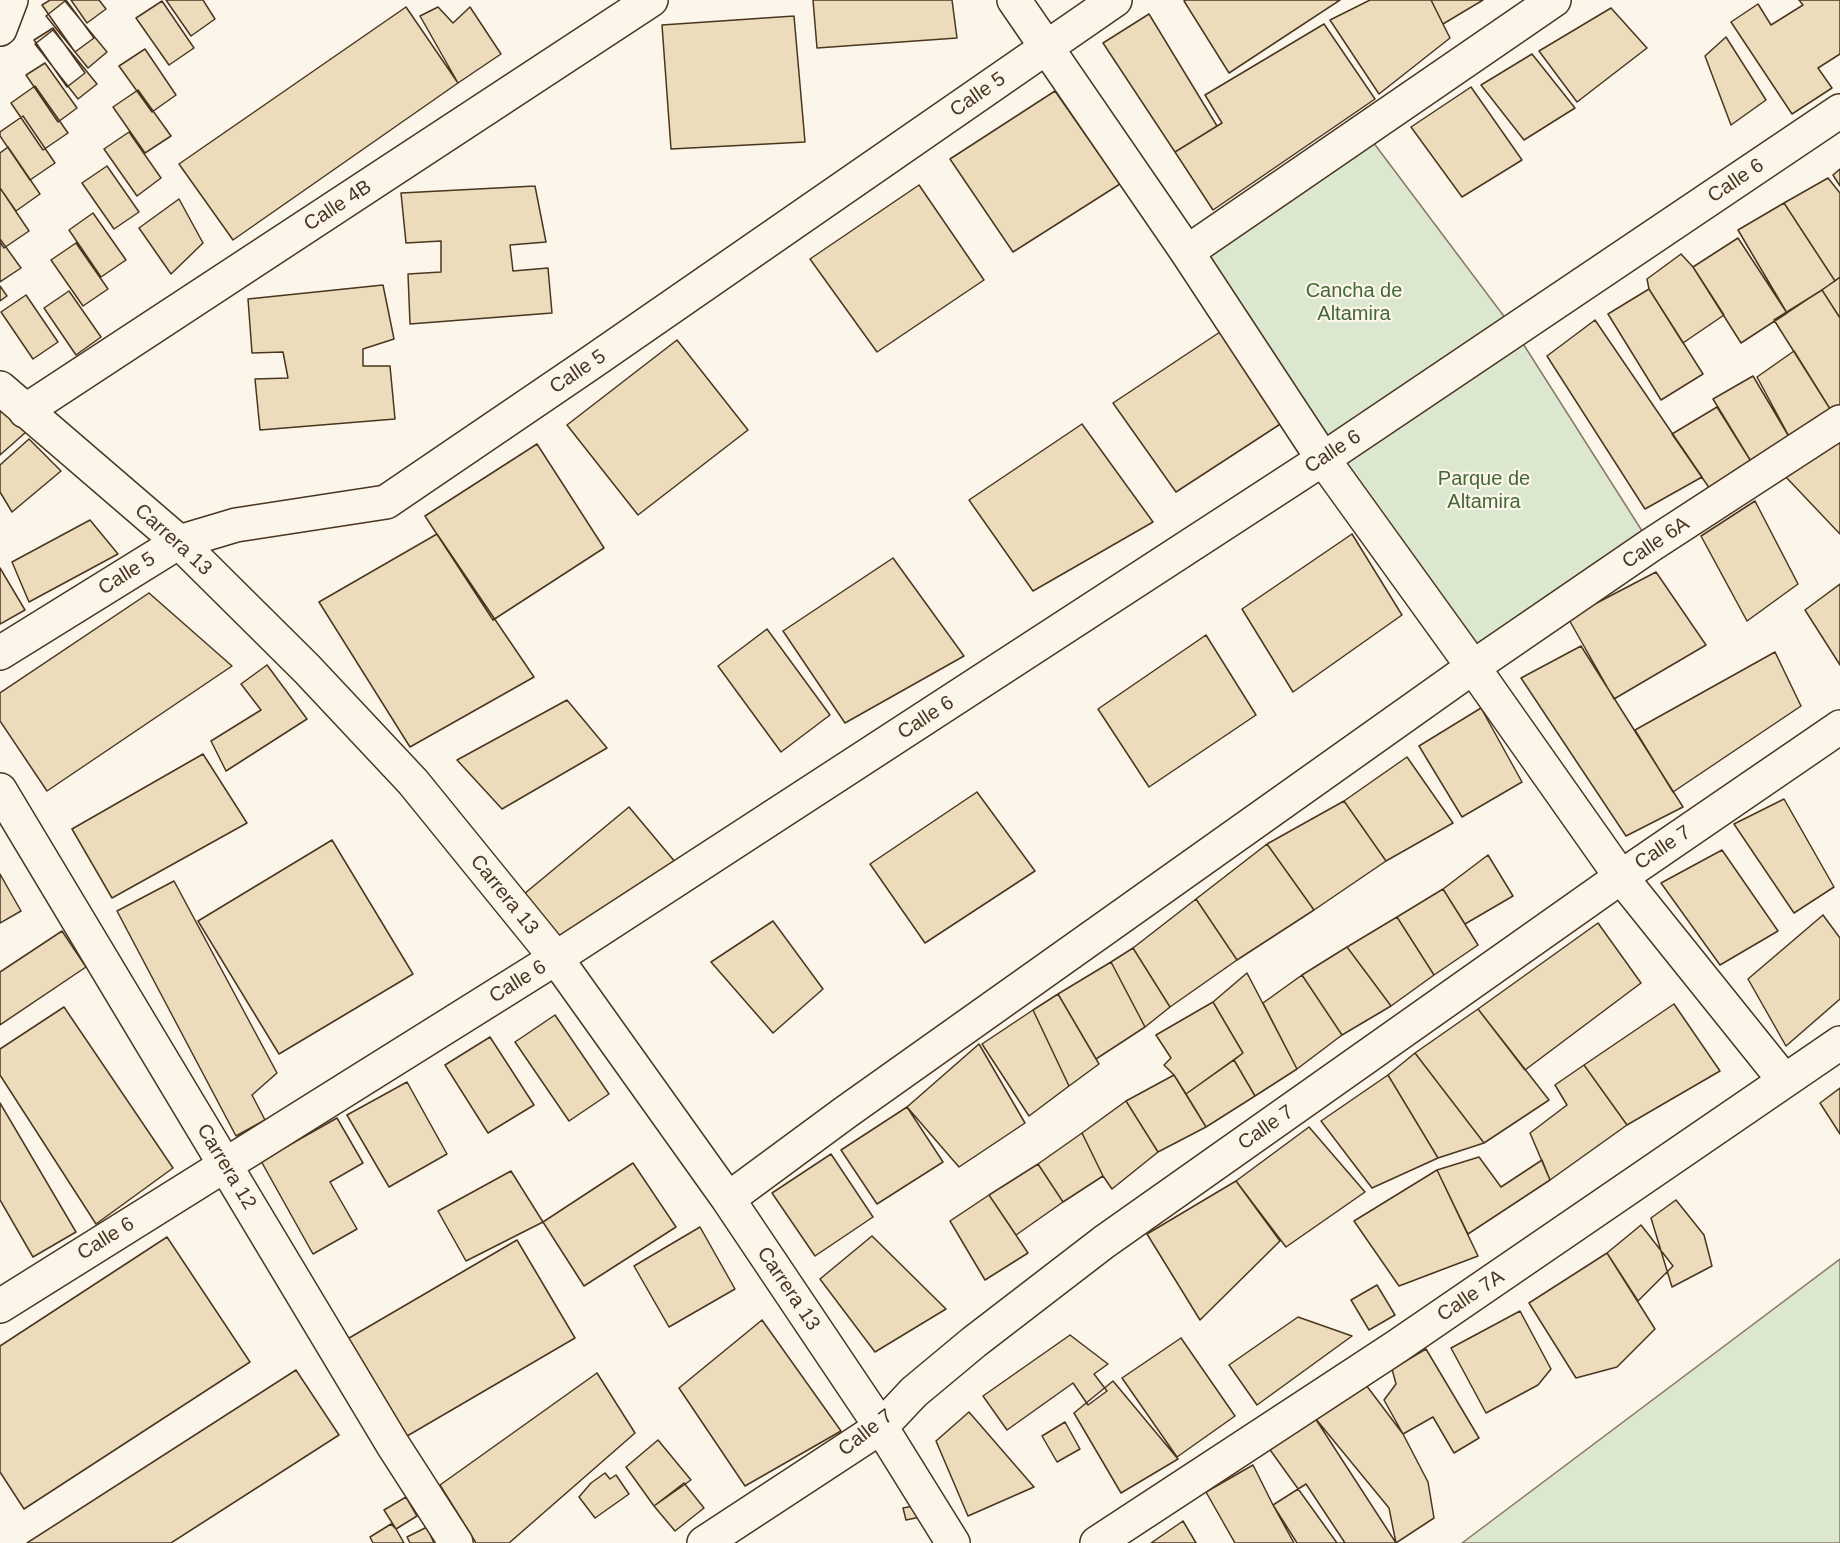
<!DOCTYPE html>
<html>
<head>
<meta charset="utf-8">
<style>
	body { margin:0 }
	canvas { display:block; background:#fbf6e9 }
</style>
</head>
<body>
<canvas width="1840" height="1543"></canvas>
<script>
const ctx = document.querySelector('canvas').getContext('2d');
ctx.lineJoin = 'round';
function fill(path, color) { ctx.fillStyle = color; ctx.fill(path, 'evenodd'); }
const poly = rows => new Path2D(rows.map(r => 'M' + r).join(''));
function stroke(path, color, width, dash) { ctx.strokeStyle = color; ctx.lineWidth = width; ctx.lineCap = dash ? 'butt' : 'round'; ctx.setLineDash(dash || []); ctx.stroke(path); }
function label(font, color, halo, rows, align = 'center') {
  ctx.font = font + ' Arial,sans-serif'; ctx.lineWidth = 4.5; ctx.setLineDash([]); ctx.textBaseline = 'middle'; ctx.strokeStyle = halo; ctx.fillStyle = color; for (const [text, x, y, turn = 0] of rows) {
    ctx.save(); ctx.translate(x, y); ctx.rotate((+turn || 0) * Math.PI / 180); ctx.textAlign = isNaN(turn) ? turn : align; if (halo) ctx.strokeText(text, 0, 0); ctx.fillText(text, 0, 0); ctx.restore();
  }
}
const green = poly([
	[1364,130,1515,331,1651,545,1473,667,1187,252,1364,130],
	[1840,1259,1840,1543,1462,1543,1840,1259]
]);
const building = poly([
	[50,0,66,0,94,38,75,52,42,5,50,0],
	[71,0,99,0,106,9,87,23,71,0],
	[166,0,203,0,215,19,191,36,166,0],
	[813,0,952,0,957,38,817,48,813,0],
	[1186,0,1340,0,1229,73,1184,1,1186,0],
	[1370,0,1431,0,1450,38,1379,94,1330,20,1370,0],
	[1431,0,1483,0,1443,24,1431,0],
	[1799,0,1840,0,1840,54,1818,68,1832,88,1792,114,1731,22,1758,4,1771,25,1803,5,1799,0],
	[65,1,107,52,88,68,46,16,65,1],
	[162,1,194,48,169,65,136,18,162,1],
	[406,7,458,83,233,240,179,164,406,7],
	[438,7,453,23,470,7,501,54,458,83,420,16,438,7],
	[1611,8,1647,48,1577,102,1539,51,1611,8],
	[1149,14,1217,126,1175,152,1103,43,1149,14],
	[794,16,805,142,671,149,662,25,794,16],
	[1324,24,1375,99,1213,210,1175,152,1222,123,1205,95,1324,24],
	[53,28,85,73,67,87,34,40,53,28],
	[53,30,97,84,78,99,35,44,53,30],
	[1726,37,1766,100,1731,125,1705,56,1726,37],
	[145,49,176,95,152,112,119,66,145,49],
	[1532,54,1575,108,1524,140,1481,85,1532,54],
	[45,63,77,108,58,122,26,75,45,63],
	[35,86,68,133,43,150,11,103,35,86],
	[1471,87,1522,160,1462,197,1411,127,1471,87],
	[138,90,171,136,145,153,113,107,138,90],
	[1055,91,1120,184,1013,252,950,159,1055,91],
	[23,116,55,163,30,180,0,136,0,132,23,116],
	[129,132,161,178,137,196,104,149,129,132],
	[8,147,40,194,16,211,0,188,0,153,8,147],
	[107,166,139,212,114,229,82,183,107,166],
	[1840,169,1840,186,1833,175,1840,169],
	[1828,178,1840,193,1840,277,1835,281,1784,203,1828,178],
	[919,185,984,280,877,352,810,259,919,185],
	[535,186,546,242,510,245,513,271,548,268,552,313,410,324,408,274,441,272,441,241,406,243,401,193,535,186],
	[0,188,29,231,4,248,0,242,0,188],
	[179,199,203,243,171,274,139,228,179,199],
	[1784,203,1835,281,1787,313,1738,230,1784,203],
	[93,213,126,260,101,277,69,230,93,213],
	[1738,238,1787,313,1741,343,1693,267,1738,238],
	[0,239,21,268,0,282,0,239],
	[76,243,108,289,83,306,51,260,76,243],
	[1681,254,1693,267,1724,315,1683,343,1649,289,1647,279,1681,254],
	[1840,277,1840,318,1822,290,1840,277],
	[383,285,394,339,363,349,363,366,390,366,395,419,260,430,255,379,288,378,283,352,252,353,248,299,383,285],
	[0,286,7,296,0,301,0,286],
	[1649,289,1703,374,1661,400,1608,314,1649,289],
	[1822,290,1840,318,1840,408,1832,412,1774,320,1822,290],
	[69,291,101,337,76,355,44,308,69,291],
	[26,295,58,342,33,359,1,312,26,295],
	[1595,320,1702,477,1645,509,1547,356,1595,320],
	[1220,332,1285,421,1176,492,1113,403,1220,332],
	[677,340,748,430,638,515,567,425,677,340],
	[1794,351,1832,412,1791,440,1757,377,1794,351],
	[1753,376,1791,440,1752,463,1713,399,1753,376],
	[1717,407,1752,463,1710,489,1672,434,1717,407],
	[8,410,26,432,0,455,0,412,8,410],
	[1082,424,1153,522,1033,591,969,500,1082,424],
	[1840,433,1840,534,1784,475,1840,433],
	[29,439,61,471,12,512,0,492,0,465,29,439],
	[537,444,604,548,493,620,425,516,537,444],
	[1755,501,1798,584,1747,621,1701,536,1755,501],
	[90,520,118,554,29,602,12,562,90,520],
	[437,534,534,677,410,747,319,602,437,534],
	[1352,534,1402,615,1293,692,1242,609,1352,534],
	[893,558,964,656,845,723,783,631,893,558],
	[0,568,25,610,0,624,0,568],
	[1656,572,1706,645,1614,699,1568,618,1656,572],
	[1840,584,1840,665,1805,610,1840,584],
	[149,593,232,666,47,791,0,721,0,693,149,593],
	[767,629,830,715,781,752,718,666,767,629],
	[1206,635,1256,715,1149,787,1098,709,1206,635],
	[1581,646,1683,807,1626,836,1521,678,1581,646],
	[1775,652,1801,706,1673,792,1635,730,1775,652],
	[267,665,307,719,226,771,211,741,261,710,241,684,267,665],
	[567,700,607,748,502,809,457,760,567,700],
	[1481,708,1522,782,1462,817,1419,746,1481,708],
	[203,754,247,823,112,898,72,829,203,754],
	[1407,757,1453,823,1386,861,1344,801,1407,757],
	[977,792,1035,871,925,943,870,864,977,792],
	[1784,799,1834,887,1794,913,1734,824,1784,799],
	[1344,801,1386,861,1314,910,1267,844,1344,801],
	[629,807,676,863,564,945,524,894,629,807],
	[332,840,413,974,279,1054,198,921,332,840],
	[1267,844,1314,910,1237,960,1196,899,1267,844],
	[1722,850,1778,931,1720,965,1661,883,1722,850],
	[1488,855,1513,896,1465,924,1443,889,1488,855],
	[0,874,21,911,0,923,0,874],
	[174,881,277,1073,252,1095,265,1120,236,1136,117,911,174,881],
	[1443,889,1478,945,1434,975,1397,917,1443,889],
	[1196,899,1237,960,1170,1007,1133,948,1196,899],
	[1823,915,1840,938,1840,999,1786,1046,1748,979,1823,915],
	[1397,917,1434,975,1391,1006,1347,947,1397,917],
	[773,921,823,989,773,1033,711,962,773,921],
	[1598,923,1641,983,1525,1070,1478,1009,1598,923],
	[62,931,86,967,0,1025,0,972,62,931],
	[1347,947,1391,1006,1342,1035,1302,975,1347,947],
	[1133,948,1170,1007,1145,1027,1111,962,1133,948],
	[1111,962,1145,1027,1096,1059,1058,994,1111,962],
	[1247,973,1297,1069,1255,1096,1234,1060,1243,1053,1213,1002,1247,973],
	[1302,975,1342,1035,1297,1069,1263,1003,1302,975],
	[1058,994,1099,1064,1069,1086,1033,1010,1058,994],
	[1213,1002,1243,1053,1186,1094,1174,1075,1164,1065,1171,1058,1156,1035,1213,1002],
	[1674,1004,1720,1071,1627,1125,1584,1065,1674,1004],
	[64,1007,173,1168,96,1224,0,1075,0,1049,64,1007],
	[1478,1009,1549,1100,1484,1143,1415,1053,1478,1009],
	[1033,1010,1069,1086,1029,1116,982,1044,1033,1010],
	[555,1015,609,1094,569,1121,515,1042,555,1015],
	[490,1037,534,1105,488,1133,445,1065,490,1037],
	[979,1044,1025,1123,959,1167,907,1107,979,1044],
	[1415,1053,1484,1143,1438,1158,1388,1075,1415,1053],
	[1234,1060,1255,1096,1206,1127,1186,1094,1234,1060],
	[1584,1065,1627,1125,1550,1180,1530,1133,1567,1105,1555,1085,1584,1065],
	[1174,1075,1206,1127,1158,1152,1126,1101,1174,1075],
	[1388,1075,1438,1158,1372,1188,1321,1121,1388,1075],
	[407,1082,447,1154,389,1187,347,1115,407,1082],
	[1840,1088,1840,1134,1820,1103,1840,1088],
	[1126,1101,1158,1152,1112,1189,1103,1176,1082,1133,1126,1101],
	[0,1103,76,1232,33,1257,0,1200,0,1103],
	[907,1107,943,1162,877,1204,841,1150,907,1107],
	[337,1118,363,1163,330,1182,357,1229,313,1254,261,1161,337,1118],
	[1309,1127,1365,1192,1286,1247,1236,1181,1309,1127],
	[1082,1133,1103,1176,1063,1202,1038,1164,1082,1133],
	[831,1154,873,1217,815,1256,772,1193,831,1154],
	[1479,1157,1501,1187,1542,1160,1550,1180,1468,1234,1437,1170,1479,1157],
	[633,1163,676,1227,584,1286,543,1222,633,1163],
	[1038,1164,1063,1202,1016,1235,989,1195,1038,1164],
	[1437,1170,1478,1256,1399,1286,1354,1221,1437,1170],
	[511,1171,543,1222,466,1261,438,1211,511,1171],
	[1236,1181,1280,1241,1200,1320,1147,1234,1236,1181],
	[989,1195,1028,1253,985,1280,950,1221,989,1195],
	[1676,1200,1704,1235,1712,1266,1672,1287,1651,1218,1676,1200],
	[1641,1225,1673,1266,1638,1301,1607,1253,1641,1225],
	[700,1227,735,1289,669,1327,634,1266,700,1227],
	[872,1236,946,1309,875,1352,820,1279,872,1236],
	[167,1237,250,1362,24,1509,0,1472,0,1346,167,1237],
	[517,1240,575,1338,402,1439,344,1341,517,1240],
	[1607,1253,1655,1329,1617,1367,1576,1378,1529,1303,1607,1253],
	[1377,1285,1395,1315,1369,1330,1351,1300,1377,1285],
	[1520,1311,1551,1369,1538,1385,1486,1413,1451,1348,1520,1311],
	[1298,1317,1352,1336,1257,1405,1229,1365,1298,1317],
	[762,1320,841,1431,745,1486,679,1388,762,1320],
	[1070,1335,1108,1364,1094,1374,1107,1391,1088,1405,1073,1383,1007,1430,983,1396,1070,1335],
	[1181,1338,1235,1416,1177,1457,1122,1378,1181,1338],
	[1426,1349,1479,1438,1454,1453,1433,1417,1403,1434,1384,1400,1396,1384,1392,1369,1426,1349],
	[296,1370,339,1435,171,1543,27,1543,296,1370],
	[597,1373,635,1433,509,1543,476,1543,440,1485,597,1373],
	[1113,1381,1178,1459,1121,1493,1074,1413,1113,1381],
	[1366,1385,1403,1434,1428,1482,1434,1518,1396,1543,1315,1418,1366,1385],
	[969,1412,1034,1487,968,1516,936,1441,969,1412],
	[1315,1418,1389,1508,1396,1543,1337,1543,1268,1447,1315,1418],
	[1065,1422,1080,1449,1057,1462,1042,1436,1065,1422],
	[658,1440,691,1480,654,1506,626,1467,658,1440],
	[1253,1465,1273,1505,1294,1543,1235,1543,1206,1492,1253,1465],
	[605,1473,610,1479,616,1475,629,1494,595,1518,579,1497,591,1483,605,1473],
	[684,1483,704,1508,675,1531,654,1506,684,1483],
	[1306,1484,1345,1543,1297,1543,1273,1505,1306,1484],
	[406,1497,417,1516,396,1529,384,1510,406,1497],
	[923,1504,930,1515,906,1520,903,1508,923,1504],
	[1183,1521,1196,1543,1151,1543,1183,1521],
	[391,1524,396,1529,404,1543,373,1543,370,1537,391,1524],
	[427,1527,434,1543,410,1543,407,1537,427,1527]
]);
const minor = poly([
	[1014,0,1187,252,1323,459,1473,667,1621,877,1784,1080],
	[0,29,11,0],
	[1187,252,1554,0],
	[0,388,179,542,307,669,413,782,556,958,728,1199,881,1427,953,1543],
	[25,411,651,0],
	[0,653,179,542,236,525,386,502,589,364,1115,0],
	[0,790,393,1445,456,1543],
	[728,1199,846,1112,1473,667,1651,545,1840,422],
	[0,1306,556,958,1323,459,1840,111],
	[704,1543,881,1427,914,1392,974,1342,1104,1242,1621,877,1840,727],
	[1097,1543,1396,1347,1840,1043]
]);
const streetNames = [
	["Calle 5",978,95,-35],
	["Calle 6",1736,181,-34],
	["Calle 4B",338,206,-33],
	["Calle 5",578,372,-34],
	["Calle 6",1333,452,-33],
	["Carrera 13",173,540,42],
	["Calle 6A",1656,543,-34],
	["Calle 5",127,574,-32],
	["Calle 6",926,718,-33],
	["Calle 7",1663,848,-34],
	["Carrera 13",504,895,51],
	["Calle 6",518,982,-32],
	["Calle 7",1266,1128,-35],
	["Carrera 12",226,1167,59],
	["Calle 6",106,1239,-32],
	["Carrera 13",788,1289,56],
	["Calle 7A",1471,1296,-34],
	["Calle 7",866,1433,-38]
];
const parkNames = [
	["Cancha de",1354,291],
	["Altamira",1354,314],
	["Parque de",1484,479],
	["Altamira",1484,502]
];
fill(green, '#dce7d0');
stroke(green, '#887966', 1.5);
fill(building, '#ecdcbc');
stroke(building, '#4a3520', 1.5);
stroke(minor, '#4a3520', 36);
stroke(minor, '#fbf6e9', 33);
label('20px', '#4a3520', '#fbf6e9', streetNames);
label('20px', '#436837', '#fbf6e9', parkNames);
</script>
</body>
</html>
